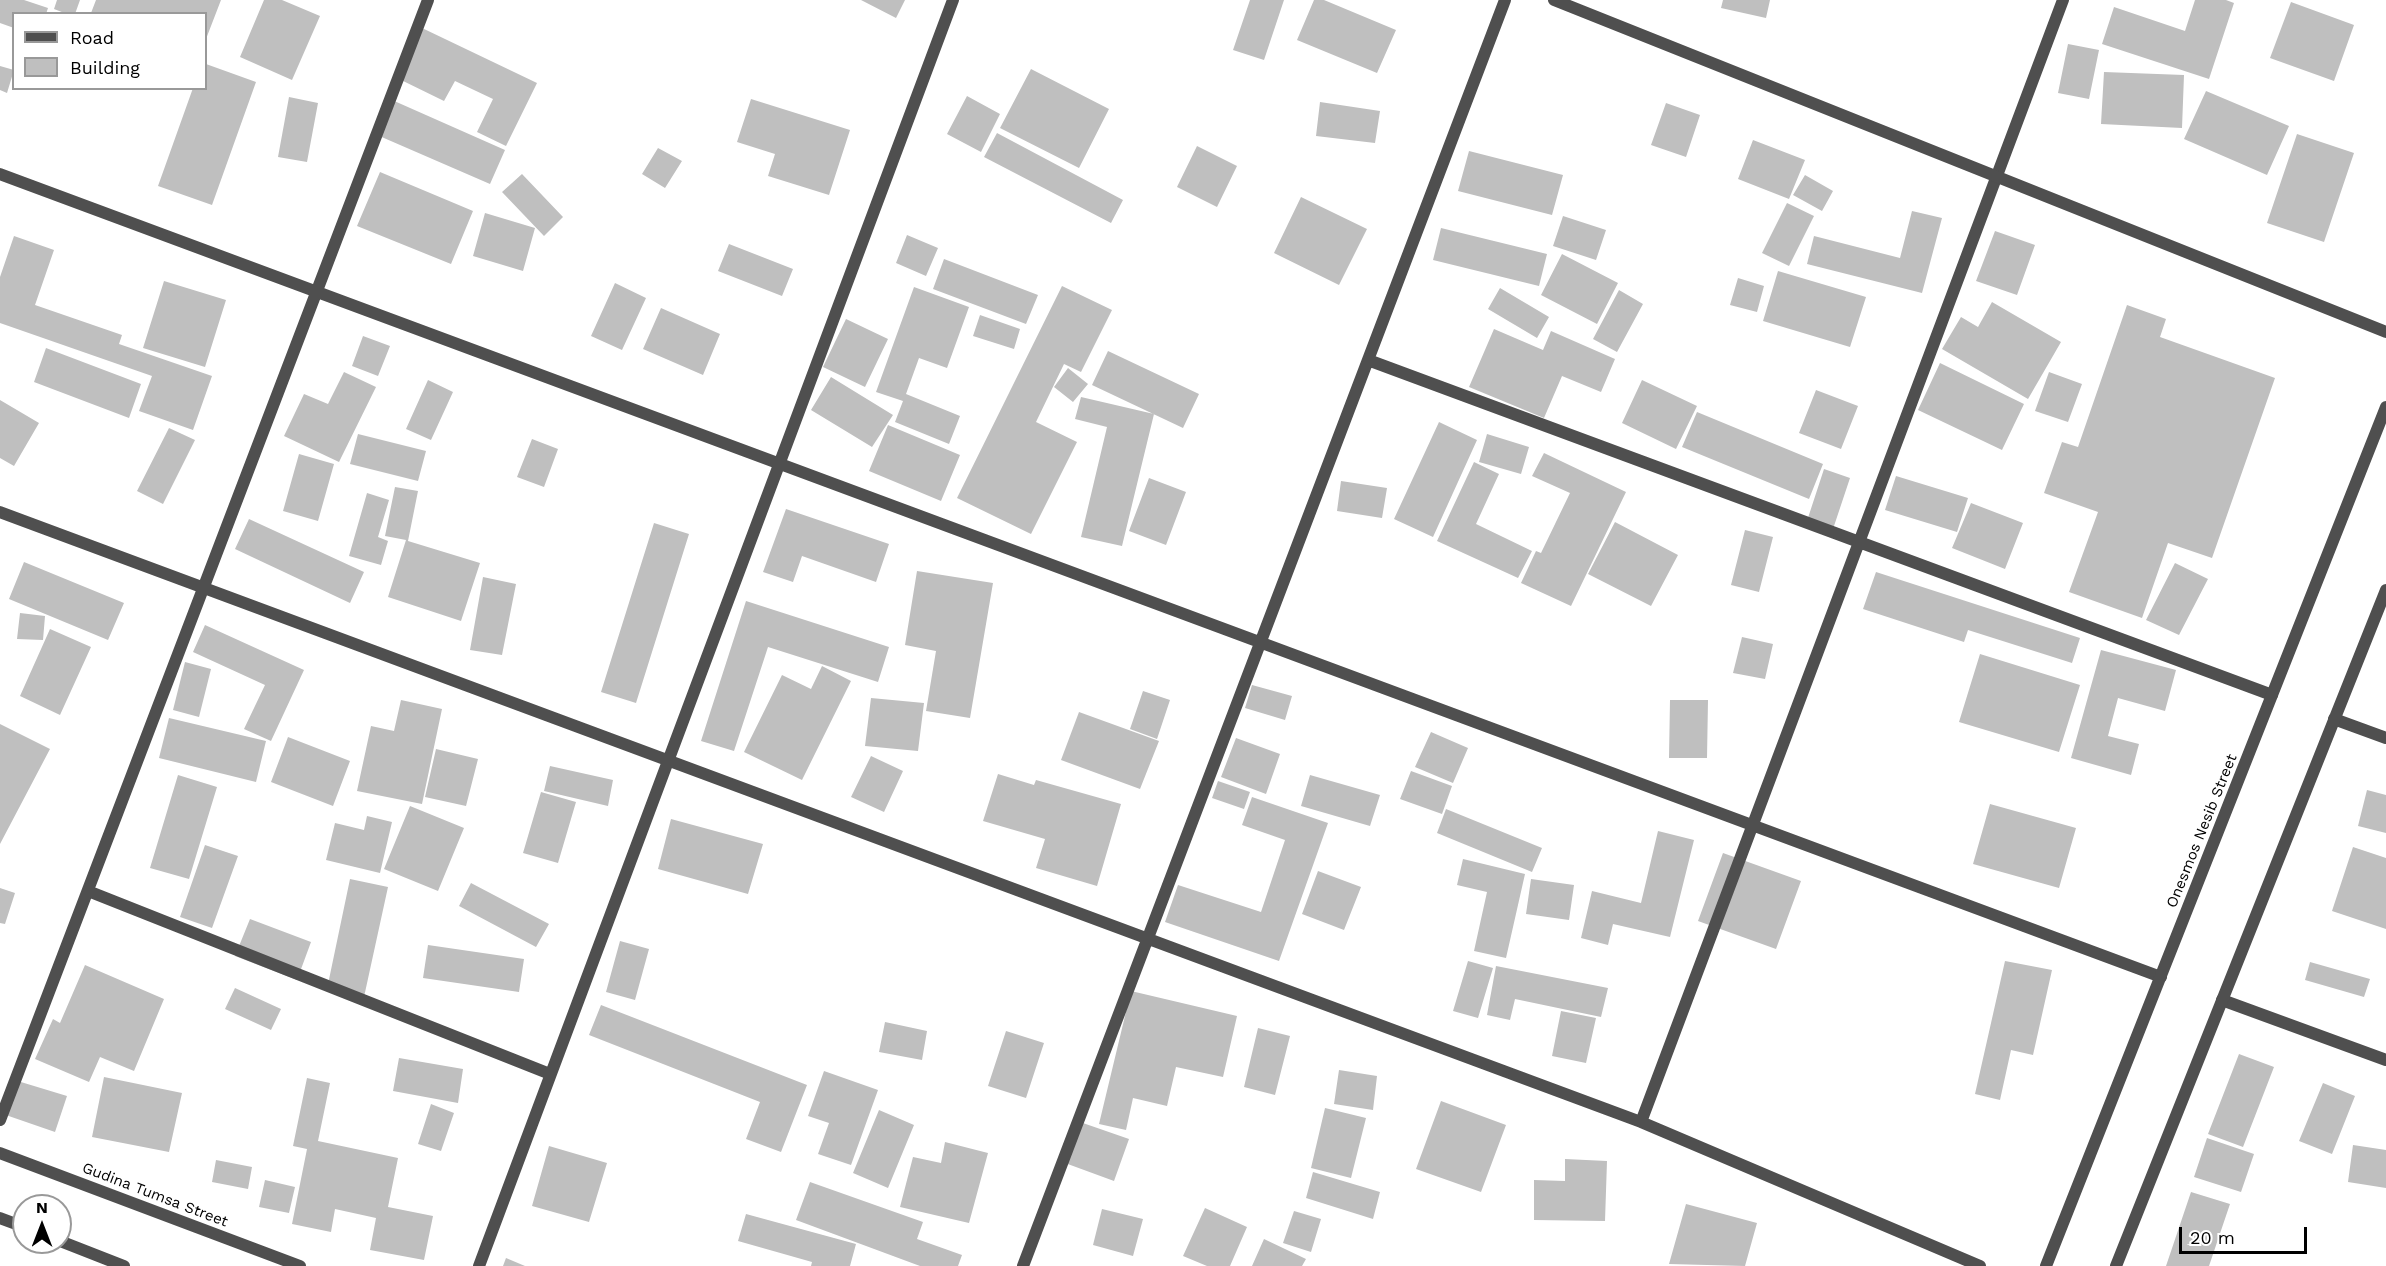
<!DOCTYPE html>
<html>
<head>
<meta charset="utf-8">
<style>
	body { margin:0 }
	#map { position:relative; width:2386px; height:1266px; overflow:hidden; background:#fff; font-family:"Work Sans",sans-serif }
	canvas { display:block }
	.legend { position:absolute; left:12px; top:12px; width:195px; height:78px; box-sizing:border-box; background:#fff; border:2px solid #999; margin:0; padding:8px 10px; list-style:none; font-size:18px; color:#000 }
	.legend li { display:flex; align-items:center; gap:12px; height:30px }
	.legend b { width:30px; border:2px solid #999 }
	.north { position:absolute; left:12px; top:1194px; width:60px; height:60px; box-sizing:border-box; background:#fff; border:2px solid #999; border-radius:50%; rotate:0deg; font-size:16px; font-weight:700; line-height:24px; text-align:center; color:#000 }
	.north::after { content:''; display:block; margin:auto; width:21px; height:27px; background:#000; clip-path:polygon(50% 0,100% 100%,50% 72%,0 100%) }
	.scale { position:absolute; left:2179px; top:1227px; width:128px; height:27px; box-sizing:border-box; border:3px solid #000; border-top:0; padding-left:8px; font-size:18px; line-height:21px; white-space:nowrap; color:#000; -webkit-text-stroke:4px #fff; paint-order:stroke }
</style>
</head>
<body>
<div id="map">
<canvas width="2386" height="1266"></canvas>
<ul class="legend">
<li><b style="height:8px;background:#4f4f4f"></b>Road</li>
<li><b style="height:16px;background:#bfbfbf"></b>Building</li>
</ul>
<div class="north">N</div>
<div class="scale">20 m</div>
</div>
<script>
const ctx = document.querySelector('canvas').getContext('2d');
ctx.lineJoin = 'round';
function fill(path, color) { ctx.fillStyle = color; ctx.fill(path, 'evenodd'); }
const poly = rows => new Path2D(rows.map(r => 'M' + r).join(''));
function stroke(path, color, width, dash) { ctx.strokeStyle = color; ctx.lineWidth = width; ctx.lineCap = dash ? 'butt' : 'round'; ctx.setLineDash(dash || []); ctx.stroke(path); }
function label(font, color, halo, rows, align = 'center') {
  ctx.font = font + ' "Work Sans",sans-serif'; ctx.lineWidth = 5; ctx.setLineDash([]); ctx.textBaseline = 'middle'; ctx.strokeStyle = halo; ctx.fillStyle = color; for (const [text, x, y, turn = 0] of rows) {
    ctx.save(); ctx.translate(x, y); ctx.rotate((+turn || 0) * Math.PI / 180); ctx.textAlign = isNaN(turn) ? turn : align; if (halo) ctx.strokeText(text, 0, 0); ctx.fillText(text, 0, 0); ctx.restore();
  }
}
const building = poly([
	[0,0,24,0,48,8,46,14,14,14,14,28,0,23],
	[57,0,80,0,75,14,67,14,54,9],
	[96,0,221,0,206,39,206,14,94,14,91,13],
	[264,0,282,0,320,16,292,80,240,57],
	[861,0,905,0,896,18],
	[1250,0,1284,0,1264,60,1233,50],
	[1314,0,1324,0,1396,30,1377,73,1297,40],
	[1723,0,1770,0,1766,18,1721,8],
	[2195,0,2226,0,2234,3,2209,79,2102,44,2114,7,2185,31],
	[2291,2,2354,25,2334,81,2270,58],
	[422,28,537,83,506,146,477,132,493,99,455,81,444,101,397,78],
	[2068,44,2099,50,2089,99,2058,93],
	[206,64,256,82,212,205,158,186,193,88,206,88],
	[0,66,14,70,7,93,0,90],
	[1031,69,1109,109,1079,168,1000,128],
	[2104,72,2184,75,2182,128,2101,124],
	[2206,91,2289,126,2267,175,2184,139],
	[967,96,1000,114,981,152,947,134],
	[289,97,318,103,307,162,278,157],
	[751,99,850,130,829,195,768,176,775,154,737,142],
	[392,100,505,150,490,184,377,135],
	[1320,102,1380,111,1375,143,1316,136],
	[1666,103,1700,115,1686,157,1651,145],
	[997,133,1123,200,1111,223,984,157],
	[2297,134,2354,153,2324,242,2267,223],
	[1753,140,1805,160,1789,199,1738,179],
	[1197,146,1237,166,1217,207,1177,187],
	[658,148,682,161,665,188,642,174],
	[1469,151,1563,175,1552,215,1458,191],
	[380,172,473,211,451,264,357,226],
	[522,174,563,217,544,236,502,192],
	[1805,175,1833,191,1822,211,1793,195],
	[1301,197,1367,229,1339,285,1274,253],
	[1787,203,1814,216,1789,266,1762,253],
	[1912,211,1942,218,1922,293,1807,264,1814,236,1900,258],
	[485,213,535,228,523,271,473,256],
	[1563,216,1606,230,1596,260,1553,246],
	[1441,228,1547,254,1539,286,1433,260],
	[1995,231,2035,245,2017,295,1976,281],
	[907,235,938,248,926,276,896,263],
	[14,236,54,250,35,305,122,335,119,344,212,376,193,430,139,411,152,376,0,323,0,277],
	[729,244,793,269,782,296,718,271],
	[1562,254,1618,283,1597,324,1541,295],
	[944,259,1038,295,1026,324,933,289],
	[1778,271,1866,297,1850,347,1763,321],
	[1738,278,1764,286,1757,312,1730,305],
	[164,281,226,300,205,367,143,348],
	[615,283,646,298,622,350,591,336],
	[1062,286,1112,310,1081,372,1064,364,1036,422,1077,442,1031,534,957,498],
	[914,287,969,307,947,368,919,358,906,394,960,416,949,444,895,422,903,401,876,392],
	[1500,288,1549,317,1537,338,1488,309],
	[1619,290,1643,304,1617,352,1593,339],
	[1992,302,2061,342,2028,399,1942,349,1961,317,1978,327],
	[2127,305,2166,319,2160,337,2275,378,2212,558,2168,543,2142,618,2069,592,2098,512,2044,493,2062,442,2078,447],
	[661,308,720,334,703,375,643,349],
	[980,315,1020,329,1014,349,973,336],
	[846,319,888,339,865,387,823,367],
	[1494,329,1543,350,1551,331,1615,359,1601,392,1562,376,1544,418,1469,387],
	[363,336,390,346,378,376,352,366],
	[46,348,141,384,129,418,34,382],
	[1108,351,1199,394,1183,428,1092,385],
	[1940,363,2024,404,2002,450,1918,410],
	[1068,368,1088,384,1073,402,1054,387],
	[344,372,376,387,339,462,284,436,304,394,328,404],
	[2049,372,2082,384,2068,422,2035,411],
	[831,377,893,415,872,447,811,410],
	[428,380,453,392,431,440,406,429],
	[1642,380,1697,406,1676,449,1622,423],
	[1816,390,1858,406,1841,449,1799,433],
	[1081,397,1154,414,1122,546,1081,537,1107,427,1075,419],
	[0,400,39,423,14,466,0,458],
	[1697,412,1823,464,1809,499,1682,447],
	[1439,422,1477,440,1433,537,1394,519],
	[888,425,960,455,941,501,869,471],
	[169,428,195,440,163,504,137,491],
	[358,434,426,451,418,481,350,464],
	[1487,434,1529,447,1521,474,1479,462],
	[532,439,558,449,544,487,517,477],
	[1544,453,1626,492,1571,606,1521,583,1536,551,1541,553,1570,493,1532,476],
	[299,454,334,464,318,521,283,511],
	[1474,462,1499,474,1476,524,1532,551,1518,578,1437,541],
	[1824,469,1850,478,1831,535,1805,527],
	[1896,476,1968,498,1957,532,1885,510],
	[1149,478,1186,492,1166,545,1129,531],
	[1341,481,1387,488,1382,518,1337,511],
	[395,487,418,491,408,541,480,563,461,621,388,597,406,540,385,536],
	[367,493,389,500,378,537,388,541,381,565,349,556],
	[1971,503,2023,523,2005,569,1952,548],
	[786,509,889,544,876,582,802,556,793,582,763,572],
	[249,519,364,572,350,603,235,549],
	[1615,522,1678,555,1651,606,1588,574],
	[654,523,689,534,636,703,601,692],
	[1745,530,1773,537,1759,592,1731,585],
	[24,562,124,603,108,640,9,599],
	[2175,563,2208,579,2179,635,2146,620],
	[917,571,993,583,970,718,926,711,936,651,905,645],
	[1876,572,2080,638,2072,663,1968,630,1964,642,1863,609],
	[483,577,516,584,502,655,470,650],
	[746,601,889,647,878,682,768,647,734,751,701,741],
	[20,613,45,616,43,640,17,639],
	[205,625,304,670,271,741,244,729,265,685,193,652],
	[50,629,91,647,60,715,20,696],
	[1742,637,1773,644,1765,679,1733,673],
	[2101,650,2176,670,2165,711,2118,698,2108,736,2139,744,2131,775,2071,758],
	[1980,654,2080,685,2059,752,1959,722],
	[185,662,211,669,199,717,173,710],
	[822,666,851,681,802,780,744,752,782,675,811,689],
	[1252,685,1292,696,1285,720,1245,708],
	[1143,691,1170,700,1157,739,1130,729],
	[871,698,924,703,918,751,865,746],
	[401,700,442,709,422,804,357,791,371,726,394,731],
	[1670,700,1708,700,1707,758,1669,758],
	[1079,712,1159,741,1140,789,1061,760],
	[169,718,266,741,256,782,159,758],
	[0,724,50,749,0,844],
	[1431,732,1468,748,1453,783,1415,767],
	[288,737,350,761,333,806,271,782],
	[1236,738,1280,754,1266,794,1221,777],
	[436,749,478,759,466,806,425,797],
	[871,756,903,771,884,812,851,797],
	[550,766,613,780,608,806,544,791],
	[1411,771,1452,786,1442,814,1400,799],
	[998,774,1034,785,1036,780,1121,804,1097,886,1036,868,1045,839,983,821],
	[178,775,217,787,189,879,150,868],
	[1310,775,1380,795,1370,826,1301,806],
	[1218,781,1250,792,1244,809,1212,798],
	[2367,790,2386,795,2386,833,2358,826],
	[541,792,576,802,558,863,523,853],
	[1252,797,1328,823,1279,961,1165,922,1178,885,1261,912,1285,840,1242,825],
	[1990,804,2076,828,2059,888,1973,864],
	[410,806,464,828,438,891,384,869],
	[1446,809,1542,848,1532,872,1437,833],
	[367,816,392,822,380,873,326,860,335,823,364,830],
	[671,819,763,844,748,894,658,869],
	[1658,831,1694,840,1670,937,1613,924,1608,945,1581,938,1592,891,1641,903],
	[205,845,238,856,212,928,180,917],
	[2353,847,2386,858,2386,929,2332,911],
	[1723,853,1801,881,1776,949,1698,921],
	[1463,859,1525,874,1506,958,1474,951,1487,892,1457,885],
	[1318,871,1361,887,1344,930,1302,914],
	[350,879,388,887,364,997,327,989],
	[1531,879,1574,885,1569,920,1526,914],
	[471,883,549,924,536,947,459,906],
	[0,888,15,893,5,924,0,923],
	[250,919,311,942,297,980,235,956],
	[620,941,649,949,635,1000,606,992],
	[428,945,524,959,519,992,423,978],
	[1468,961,1493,968,1478,1018,1453,1011],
	[2005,961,2052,970,2033,1055,2011,1050,2000,1100,1975,1094],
	[2310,962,2370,979,2364,997,2305,980],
	[85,965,164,999,134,1071,100,1057,89,1082,35,1059,53,1019,60,1023],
	[1496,966,1608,988,1601,1017,1515,999,1510,1020,1487,1015],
	[235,988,281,1009,271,1030,225,1009],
	[1131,991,1237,1016,1223,1077,1176,1067,1167,1106,1133,1098,1126,1130,1099,1124],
	[601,1005,807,1085,781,1152,746,1139,760,1102,589,1035],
	[1561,1011,1596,1018,1586,1063,1552,1056],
	[885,1022,927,1031,922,1060,879,1052],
	[1258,1028,1290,1036,1275,1095,1244,1087],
	[1006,1031,1044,1043,1026,1098,988,1086],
	[2239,1054,2274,1067,2243,1147,2208,1134],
	[399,1058,463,1069,458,1103,393,1091],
	[1339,1070,1377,1076,1373,1110,1334,1104],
	[824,1071,878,1090,851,1165,818,1154,829,1123,808,1116],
	[104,1077,182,1093,169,1152,92,1137],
	[307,1078,330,1083,318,1141,398,1158,388,1207,433,1216,424,1260,370,1250,376,1218,335,1209,331,1232,292,1224,307,1149,293,1146],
	[11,1079,67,1096,55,1132,0,1113],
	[2323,1083,2355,1096,2332,1154,2299,1141],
	[1441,1101,1506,1125,1481,1192,1416,1169],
	[431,1104,454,1113,441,1151,418,1144],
	[1325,1108,1366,1118,1351,1178,1311,1168],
	[879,1110,914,1125,888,1188,853,1173],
	[1080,1122,1129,1139,1114,1181,1065,1163],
	[2207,1138,2254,1154,2241,1192,2194,1177],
	[945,1142,988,1153,969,1223,900,1207,913,1157,941,1163],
	[2353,1145,2386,1150,2386,1188,2348,1182],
	[549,1146,607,1163,589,1222,532,1206],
	[1565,1159,1607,1161,1605,1221,1534,1220,1534,1180,1565,1181],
	[216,1160,252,1167,248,1189,212,1182],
	[1313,1172,1380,1192,1373,1219,1306,1198],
	[265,1180,295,1187,289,1213,259,1207],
	[810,1182,923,1222,917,1239,962,1255,958,1266,920,1266,796,1220],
	[2191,1192,2230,1204,2209,1266,2166,1266],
	[1686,1204,1757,1223,1745,1266,1669,1264],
	[1205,1208,1247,1227,1230,1266,1207,1266,1183,1256],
	[1102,1209,1143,1219,1133,1256,1093,1245],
	[1294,1211,1321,1219,1311,1252,1283,1243],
	[746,1214,856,1244,850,1266,811,1266,812,1262,738,1241],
	[1264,1239,1306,1259,1302,1266,1252,1266],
	[506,1258,525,1266,503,1266]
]);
const minor = poly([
	[0,174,2161,977],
	[1368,360,2272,695],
	[0,512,1641,1122,1980,1266],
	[2334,719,2386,738],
	[88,891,550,1074],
	[2222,1000,2386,1060],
	[0,1120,428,0],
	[1641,1122,2063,0],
	[479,1266,953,0],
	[1023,1266,1505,0]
]);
const tertiary = poly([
	[1554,0,2386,332],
	[0,1153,300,1266],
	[0,1218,24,1227],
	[60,1241,124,1266],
	[2046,1266,2386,407],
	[2116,1266,2386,590]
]);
const streetNames = [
	["Onesmos Nesib Street",2202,831,-68],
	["Gudina Tumsa Street",155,1195,21]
];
fill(building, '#bfbfbf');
stroke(minor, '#4f4f4f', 12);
stroke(tertiary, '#4f4f4f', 12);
label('15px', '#000', '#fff', streetNames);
</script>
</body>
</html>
